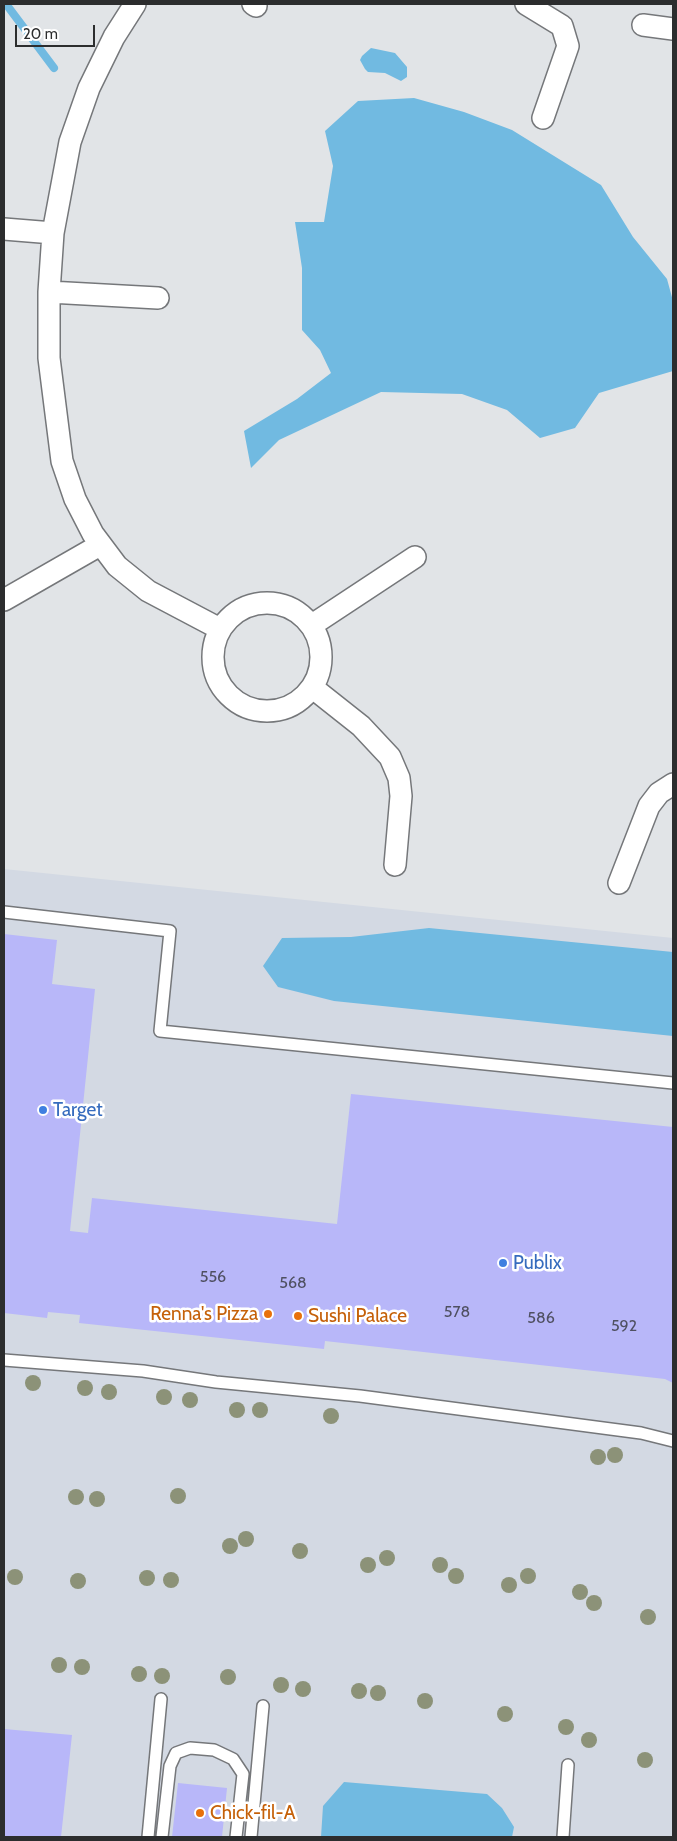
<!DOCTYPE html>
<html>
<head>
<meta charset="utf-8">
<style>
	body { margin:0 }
	#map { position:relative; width:677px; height:1841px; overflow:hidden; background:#e1e4e7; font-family:Cabin,sans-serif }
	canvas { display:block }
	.frame { position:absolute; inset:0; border:5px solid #2c2d2e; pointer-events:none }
	.scale { position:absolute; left:15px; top:25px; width:80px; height:22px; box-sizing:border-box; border:2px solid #2c2d2e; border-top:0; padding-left:6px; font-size:15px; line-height:18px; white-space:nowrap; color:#2c2d2e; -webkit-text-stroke:4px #fff; paint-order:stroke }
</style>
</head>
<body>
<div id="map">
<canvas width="677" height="1841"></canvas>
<div class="frame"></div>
<div class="scale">20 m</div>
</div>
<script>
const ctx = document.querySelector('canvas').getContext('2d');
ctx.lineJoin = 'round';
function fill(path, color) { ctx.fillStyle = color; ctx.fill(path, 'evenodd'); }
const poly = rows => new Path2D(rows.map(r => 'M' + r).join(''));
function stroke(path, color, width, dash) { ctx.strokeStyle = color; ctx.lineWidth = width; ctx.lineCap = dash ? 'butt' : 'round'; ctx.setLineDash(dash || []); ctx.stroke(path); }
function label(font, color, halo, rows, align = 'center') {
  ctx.font = font + ' Cabin,sans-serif'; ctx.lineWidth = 5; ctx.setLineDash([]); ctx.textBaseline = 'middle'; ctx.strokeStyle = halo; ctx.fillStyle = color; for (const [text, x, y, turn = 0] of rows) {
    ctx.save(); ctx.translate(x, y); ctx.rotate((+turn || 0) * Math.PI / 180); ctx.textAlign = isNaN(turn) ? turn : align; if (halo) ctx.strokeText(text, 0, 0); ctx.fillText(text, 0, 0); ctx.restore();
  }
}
const built = poly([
	[4,869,673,938,673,1837,4,1837]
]);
const water = poly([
	[371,48,395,53,407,67,407,77,401,81,385,73,368,72,365,69,360,60,362,56],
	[414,98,464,112,512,130,601,185,633,237,667,279,673,301,673,371,599,393,575,428,540,438,507,410,462,394,381,392,279,440,251,468,244,431,297,399,331,373,320,350,302,330,302,268,295,222,324,222,333,166,325,131,358,101],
	[429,928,673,952,673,1036,334,1001,278,987,263,966,282,938,351,937],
	[344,1782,487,1794,502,1808,514,1827,512,1837,321,1837,323,1806]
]);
const stream = poly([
	[6,4,54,68]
]);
const building = poly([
	[4,934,57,940,52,984,95,989,70,1231,88,1233,92,1198,337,1224,351,1094,673,1127,673,1383,665,1379,325,1341,324,1349,79,1323,80,1315,48,1312,47,1318,4,1313],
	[4,1729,72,1735,61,1837,4,1837],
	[178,1783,227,1788,222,1837,172,1837]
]);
const service = poly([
	[4,912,170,931,160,1031,673,1083],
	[4,1360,143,1371,216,1382,360,1396,641,1433,673,1441],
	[148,1837,161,1699],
	[162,1837,170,1766,176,1753,190,1748,214,1750,233,1759,243,1774,236,1837],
	[251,1837,263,1706],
	[563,1837,568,1765]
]);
const minor = poly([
	[135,4,114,37,89,88,70,142,53,233,49,292,49,358,62,461,75,499,93,534,117,566,148,591,220,629],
	[253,4,256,6],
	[526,4,562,26,568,46,543,118],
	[643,25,673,29],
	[4,229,53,233],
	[49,292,158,298],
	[4,600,100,545],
	'213 657a54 54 0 1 1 108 0a54 54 0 1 1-108 0Z',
	[312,625,415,557],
	[313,688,361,726,390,757,399,778,401,796,395,865],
	[619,883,649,806,659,793,673,784]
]);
const trees = [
	[33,1383],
	[85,1388],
	[109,1392],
	[164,1397],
	[190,1400],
	[237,1410],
	[260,1410],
	[331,1416],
	[615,1455],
	[598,1457],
	[178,1496],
	[76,1497],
	[97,1499],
	[246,1539],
	[230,1546],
	[300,1551],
	[387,1558],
	[368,1565],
	[440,1565],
	[456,1576],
	[528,1576],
	[15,1577],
	[147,1578],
	[171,1580],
	[78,1581],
	[509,1585],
	[580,1592],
	[594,1603],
	[648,1617],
	[59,1665],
	[82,1667],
	[139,1674],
	[162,1676],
	[228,1677],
	[281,1685],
	[303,1689],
	[359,1691],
	[378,1693],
	[425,1701],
	[505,1714],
	[566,1727],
	[589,1740],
	[645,1760]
];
const markers = [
	[43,1110,5,"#3f7fe0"],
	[503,1263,5,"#3f7fe0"],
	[268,1314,5,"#e8710a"],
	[298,1316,5,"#e8710a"],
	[200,1813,5,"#e8710a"]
];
const numberNames = [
	["556",213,1277],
	["568",293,1283],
	["578",457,1312],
	["586",541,1318],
	["592",624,1326]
];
const shopNames = [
	["Target",53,1110],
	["Publix",513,1263]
];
const foodNames = [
	["Renna's Pizza",258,1314,"right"],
	["Sushi Palace",308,1316],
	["Chick-fil-A",210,1813]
];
fill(built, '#d3d9e3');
fill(water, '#71bae1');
stroke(stream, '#71bae1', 8);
fill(building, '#b8b7f9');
stroke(service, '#75777a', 14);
stroke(minor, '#75777a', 24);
stroke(service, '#fff', 11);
stroke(minor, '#fff', 21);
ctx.fillStyle = '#8c9278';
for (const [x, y] of trees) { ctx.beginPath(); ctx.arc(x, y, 8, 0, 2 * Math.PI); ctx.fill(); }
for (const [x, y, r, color] of markers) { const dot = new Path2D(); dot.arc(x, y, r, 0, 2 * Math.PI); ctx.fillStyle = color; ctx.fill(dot); stroke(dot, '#fff', 2); }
label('16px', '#4f5061', null, numberNames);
label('19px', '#366cbe', '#fff', shopNames, 'left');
label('19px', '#c56008', '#fff', foodNames, 'left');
</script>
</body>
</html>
